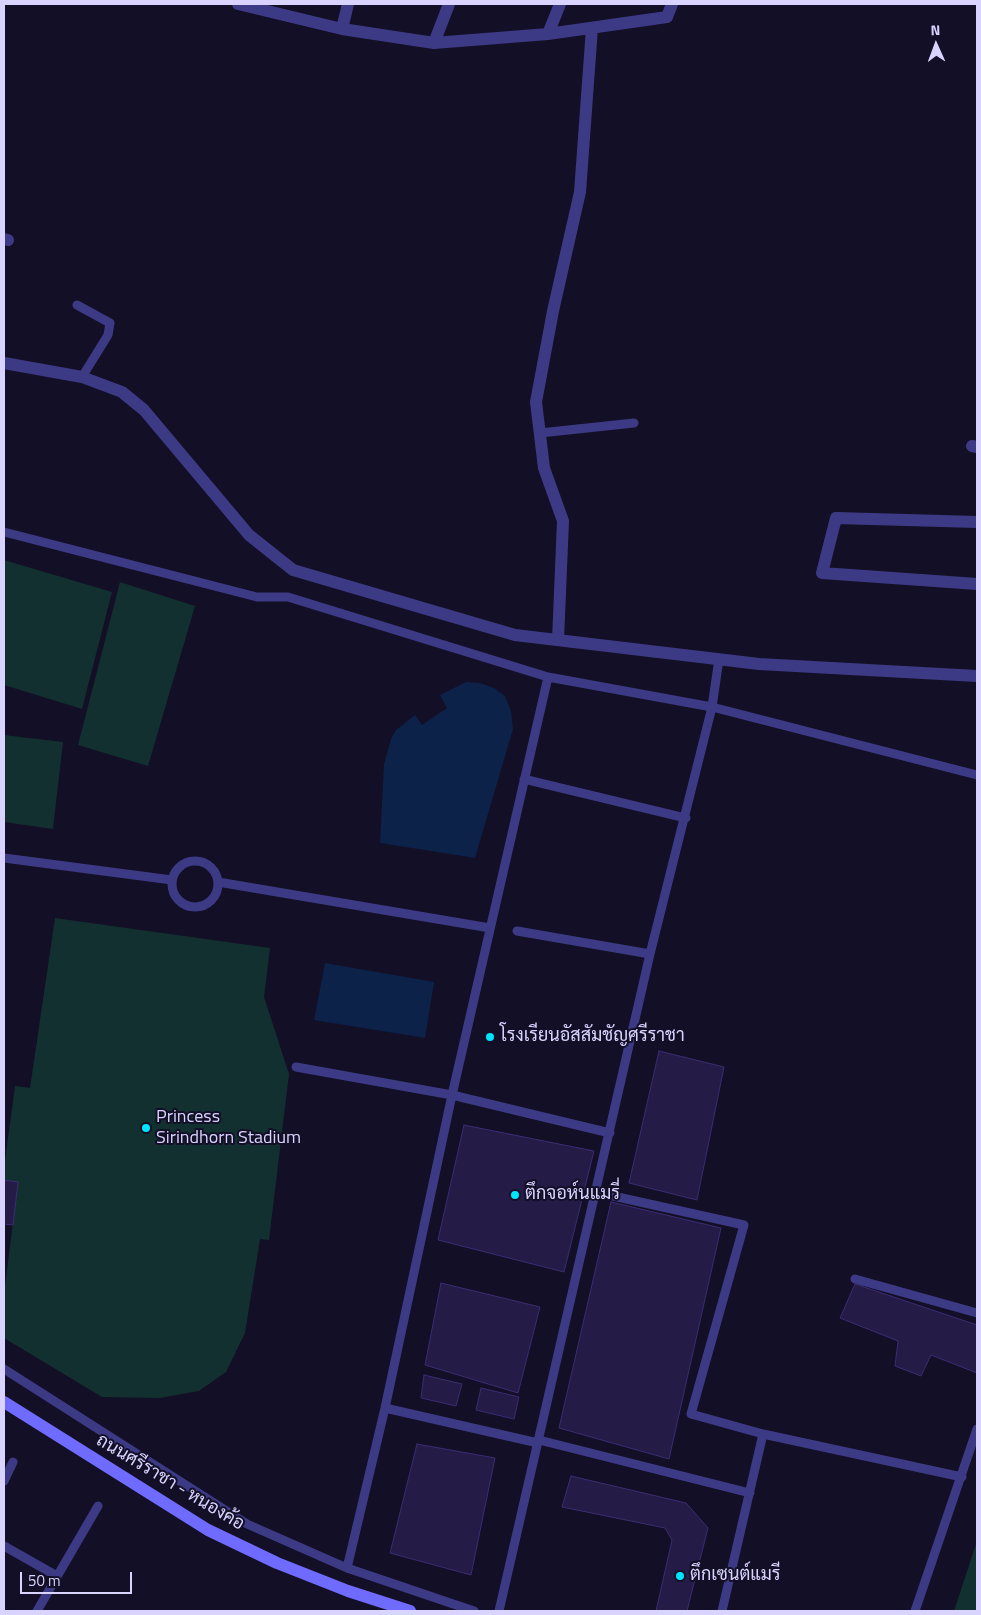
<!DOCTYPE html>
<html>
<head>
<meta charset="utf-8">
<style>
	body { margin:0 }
	#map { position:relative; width:981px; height:1615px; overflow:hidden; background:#130f26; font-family:"Titillium Web",sans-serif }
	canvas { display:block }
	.frame { position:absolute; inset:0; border:5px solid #d9d4ff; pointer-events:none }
	.north { position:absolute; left:911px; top:20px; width:50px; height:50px; -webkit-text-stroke:4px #130f26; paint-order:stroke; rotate:358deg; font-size:14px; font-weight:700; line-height:20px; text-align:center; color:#d9d4ff }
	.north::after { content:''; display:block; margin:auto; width:18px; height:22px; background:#d9d4ff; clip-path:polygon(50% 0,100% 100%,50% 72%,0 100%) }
	.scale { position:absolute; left:20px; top:1572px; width:112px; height:22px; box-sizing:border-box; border:2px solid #d9d4ff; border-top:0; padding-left:6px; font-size:15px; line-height:18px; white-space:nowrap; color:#d9d4ff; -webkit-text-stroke:4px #130f26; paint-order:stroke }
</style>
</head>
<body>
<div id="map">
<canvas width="981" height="1615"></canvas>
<div class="frame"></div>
<div class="north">N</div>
<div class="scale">50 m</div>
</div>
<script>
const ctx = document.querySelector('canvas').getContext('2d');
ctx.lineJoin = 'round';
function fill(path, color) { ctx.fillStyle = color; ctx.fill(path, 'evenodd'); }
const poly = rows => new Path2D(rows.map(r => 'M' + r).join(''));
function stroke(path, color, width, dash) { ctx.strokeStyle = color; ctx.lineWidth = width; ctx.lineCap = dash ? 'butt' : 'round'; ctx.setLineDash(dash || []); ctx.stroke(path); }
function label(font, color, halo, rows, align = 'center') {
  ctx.font = font + ' "Titillium Web",Sarabun,sans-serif'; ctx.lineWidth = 4; ctx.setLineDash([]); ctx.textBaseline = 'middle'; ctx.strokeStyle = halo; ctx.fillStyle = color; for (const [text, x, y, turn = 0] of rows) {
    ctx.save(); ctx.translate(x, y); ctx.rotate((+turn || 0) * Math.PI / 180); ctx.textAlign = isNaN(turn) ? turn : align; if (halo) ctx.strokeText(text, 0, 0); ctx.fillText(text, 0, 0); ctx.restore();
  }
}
const green = poly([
	[4,560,112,592,82,709,4,685],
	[120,582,195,606,148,766,78,745],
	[4,735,63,742,53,829,4,822],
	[55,918,270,948,264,997,289,1074,269,1240,260,1239,245,1333,226,1372,199,1391,160,1398,102,1397,4,1338,4,1294,18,1182,4,1180,4,1168,15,1086,30,1088],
	[977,1541,977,1611,954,1611]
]);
const water = poly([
	[466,682,480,683,494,688,505,696,511,711,513,729,475,858,380,843,384,764,391,739,396,730,415,715,422,725,447,708,440,695],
	[325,963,434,982,425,1038,314,1020]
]);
const building = poly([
	[659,1051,724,1067,697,1200,629,1183,659,1051],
	[464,1125,594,1151,564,1272,438,1240,464,1125],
	[4,1180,18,1182,13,1225,4,1224,4,1180],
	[611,1202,721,1228,669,1459,559,1428,611,1202],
	[441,1283,540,1307,518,1393,425,1365,441,1283],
	[855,1284,977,1325,977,1373,931,1355,921,1376,895,1366,898,1341,840,1318,855,1284],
	[424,1375,462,1384,456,1406,421,1398,424,1375],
	[481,1388,519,1397,514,1419,476,1410,481,1388],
	[417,1444,495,1458,471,1575,390,1553,417,1444],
	[571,1476,686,1503,708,1528,687,1611,656,1611,672,1540,665,1528,562,1507,571,1476]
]);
const lane = poly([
	[77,305,110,323,108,335,82,377],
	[540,433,634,423],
	[4,532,257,597,288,597,548,677,712,707,977,775],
	[524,779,686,818],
	[4,858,172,880],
	'172 884a23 23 0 1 1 46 0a23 23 0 1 1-46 0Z',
	[218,882,490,928],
	[517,931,650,954],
	[296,1067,452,1095,610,1133],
	[595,1192,744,1225,691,1414,763,1434,962,1477],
	[855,1279,977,1313],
	[4,1369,247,1524,347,1568,474,1611],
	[385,1408,538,1443],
	[539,1440,750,1493],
	[4,1481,13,1462],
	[4,1546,57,1576],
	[347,1568,385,1408,452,1095,548,677],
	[37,1611,98,1506],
	[499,1611,650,954,712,707,719,659],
	[722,1611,763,1434],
	[915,1611,977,1429]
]);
const street = poly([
	[238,4,342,29,434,43,548,34,667,17,672,4],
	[342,29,348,4],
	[548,34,560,4],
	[434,43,449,4],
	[4,239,8,240],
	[4,363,82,377,122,392,144,410,249,535,293,570,515,635,759,664,977,676],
	[972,446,977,447],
	[977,522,836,518,822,573,977,584],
	[558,640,563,521,544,468,536,402,553,311,580,192,592,28]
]);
const secondary = poly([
	[4,1402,208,1530,277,1563,348,1591,410,1611]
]);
const markers = [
	[490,1037,5,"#00e5ff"],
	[146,1128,5,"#00e5ff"],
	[515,1195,5,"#00e5ff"],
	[680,1576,5,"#00e5ff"]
];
const poiNames = [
	["โรงเรียนอัสสัมชัญศรีราชา",500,1037],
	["Princess",156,1118],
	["Sirindhorn Stadium",156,1139],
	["ตึกจอห์นแมรี่",525,1195],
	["ตึกเซนต์แมรี",690,1576]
];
const streetNames = [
	["ถนนศรีราชา - หนองค้อ",170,1483,31]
];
fill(green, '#12302f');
fill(water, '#0c2248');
fill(building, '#241b47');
stroke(building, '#3b2d73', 1);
stroke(lane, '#3d3a85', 9);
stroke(street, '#3d3a85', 12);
stroke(secondary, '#6f6bff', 12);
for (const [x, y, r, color] of markers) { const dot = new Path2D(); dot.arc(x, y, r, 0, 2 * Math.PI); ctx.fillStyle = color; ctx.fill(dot); stroke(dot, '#130f26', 2); }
label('18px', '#d9d4ff', '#130f26', poiNames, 'left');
label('18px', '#d9d4ff', '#130f26', streetNames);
</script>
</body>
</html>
